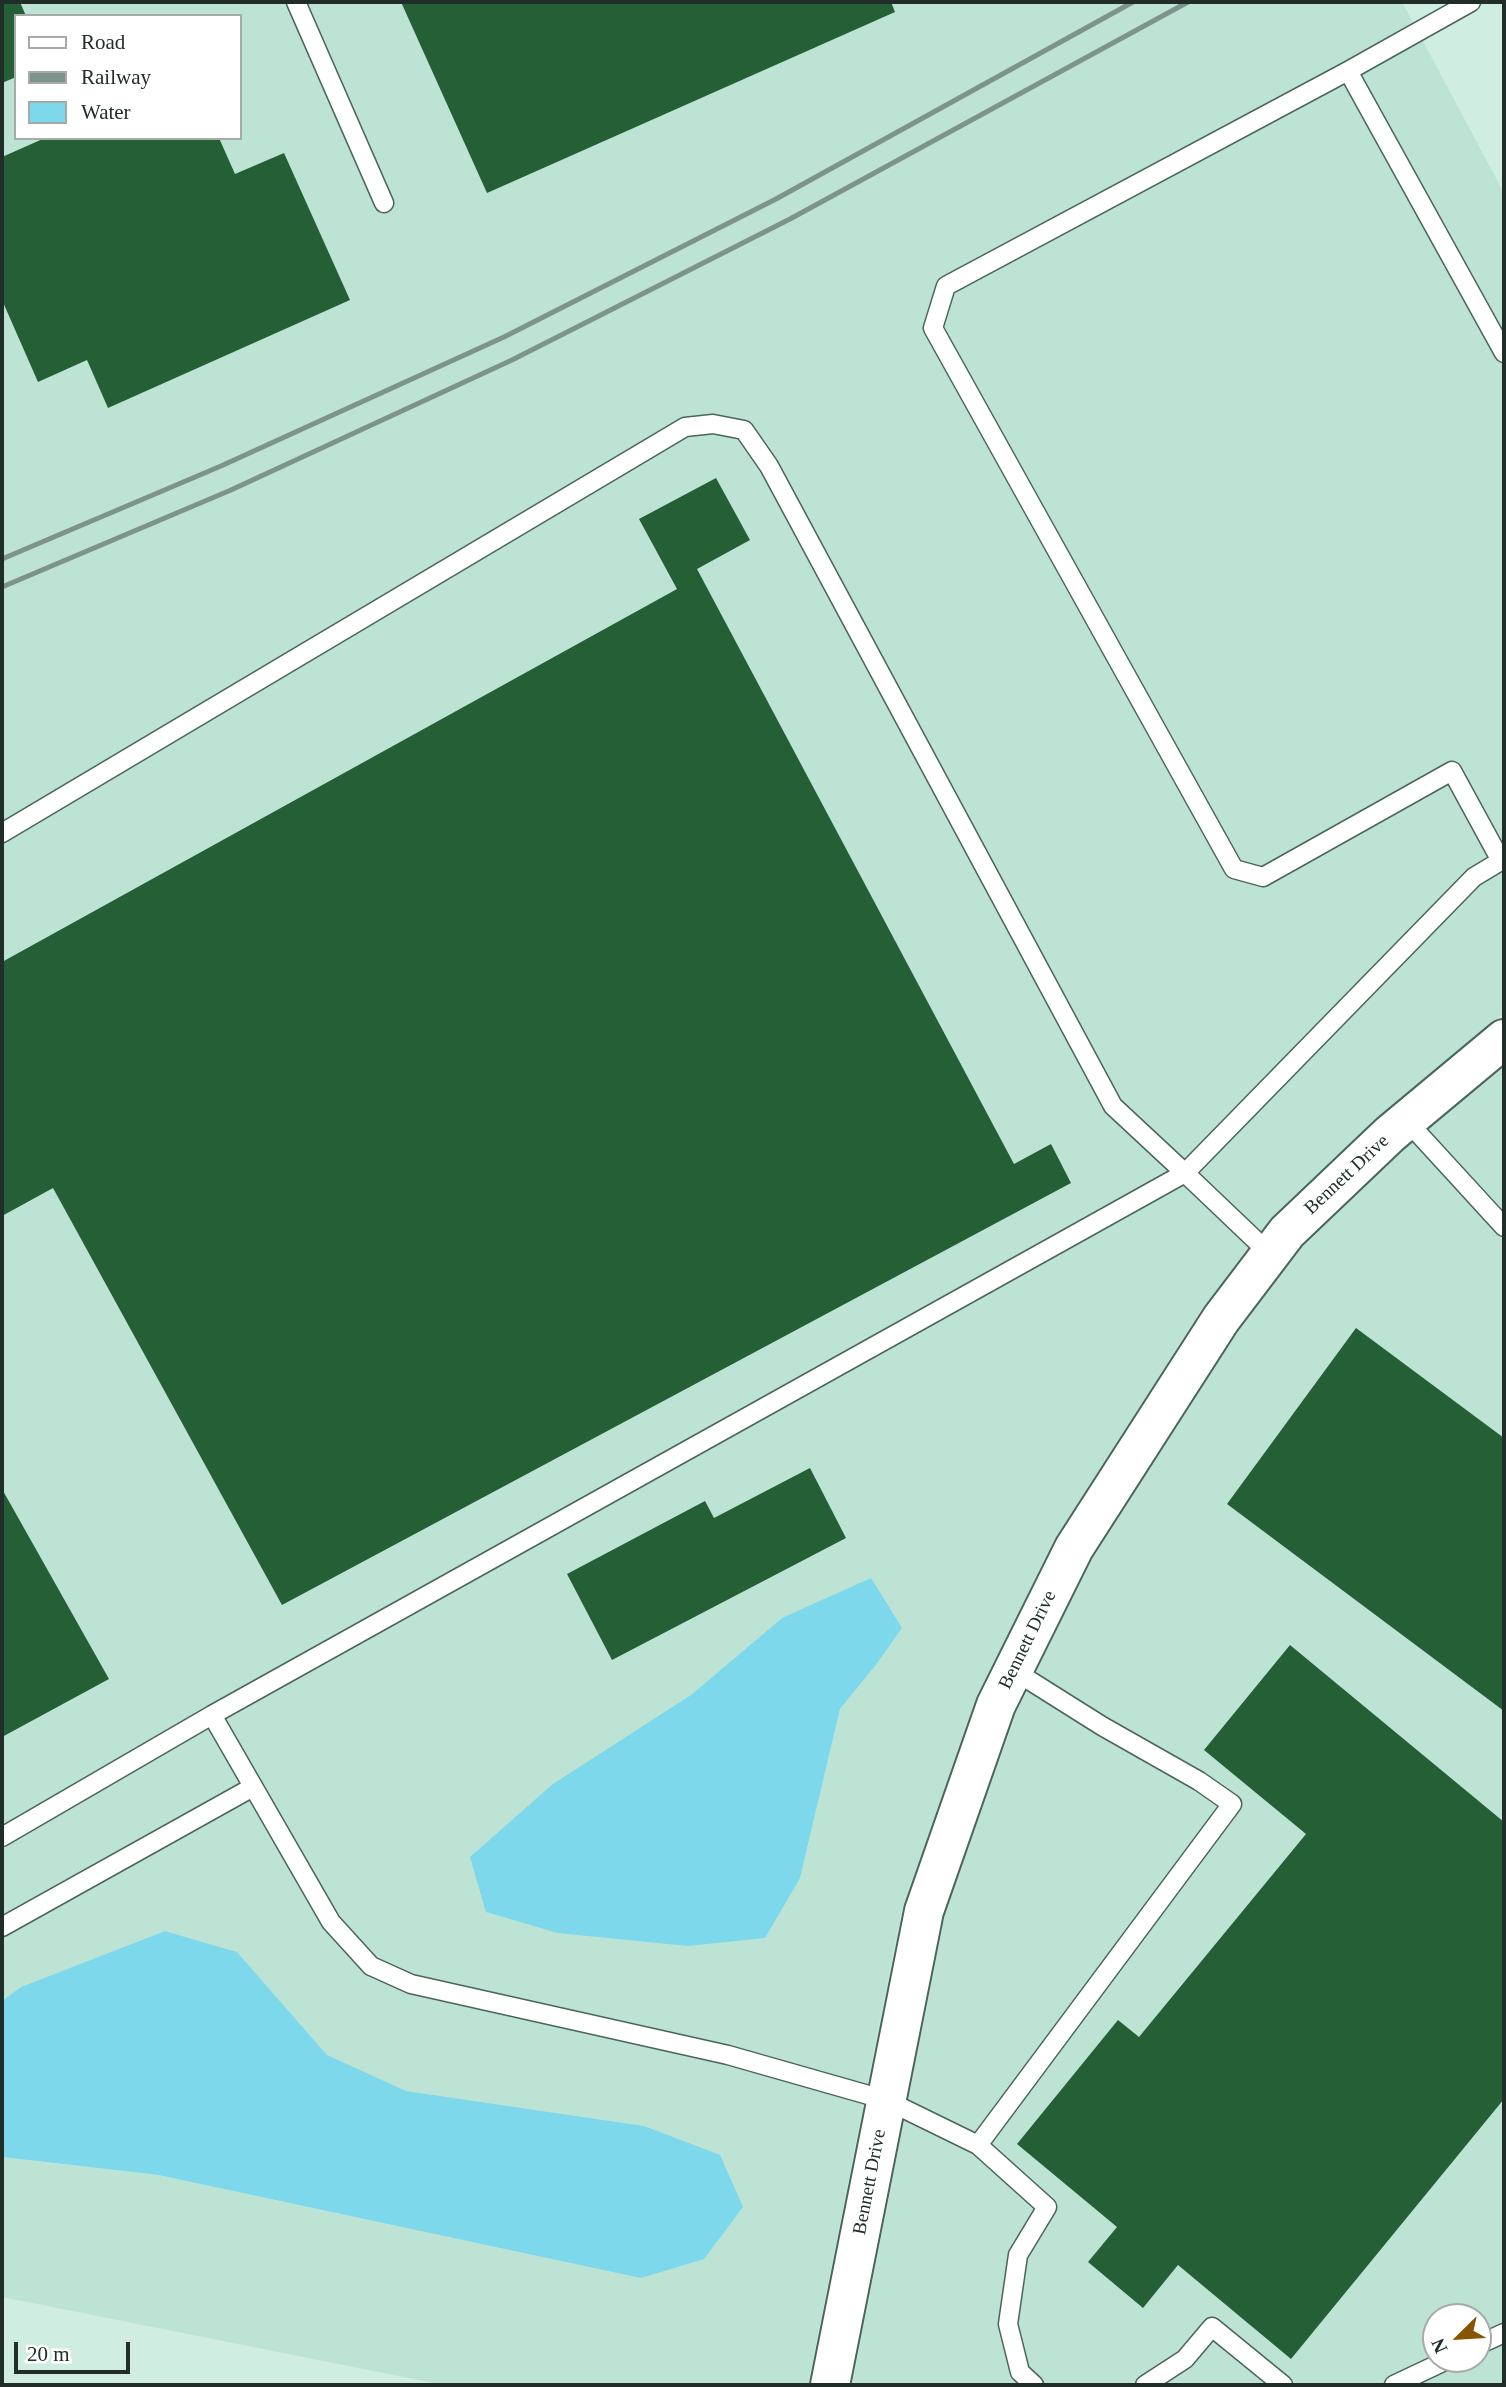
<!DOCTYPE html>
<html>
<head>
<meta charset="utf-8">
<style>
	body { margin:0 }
	#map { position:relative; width:1506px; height:2387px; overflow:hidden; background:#cfede1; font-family:Georgia,serif }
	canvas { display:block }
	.frame { position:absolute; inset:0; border:4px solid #212d29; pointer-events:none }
	.legend { position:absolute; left:14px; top:14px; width:228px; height:126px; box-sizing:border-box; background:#fff; border:2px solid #a6aba9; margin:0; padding:9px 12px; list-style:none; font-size:21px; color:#212d29 }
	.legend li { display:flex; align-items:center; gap:14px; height:35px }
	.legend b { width:35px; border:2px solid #a6aba9 }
	.north { position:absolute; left:1422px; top:2303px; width:70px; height:70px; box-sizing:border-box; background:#fff; border:2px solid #a6aba9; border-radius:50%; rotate:246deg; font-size:19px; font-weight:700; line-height:28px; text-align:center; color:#212d29 }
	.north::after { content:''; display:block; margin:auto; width:24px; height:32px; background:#895501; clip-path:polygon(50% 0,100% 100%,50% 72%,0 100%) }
	.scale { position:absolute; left:14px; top:2342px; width:116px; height:32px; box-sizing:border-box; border:4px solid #212d29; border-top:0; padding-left:9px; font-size:21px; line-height:24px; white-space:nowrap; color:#212d29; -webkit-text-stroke:5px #fff; paint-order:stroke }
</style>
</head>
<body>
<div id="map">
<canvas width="1506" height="2387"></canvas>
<div class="frame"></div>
<ul class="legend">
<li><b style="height:9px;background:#fff"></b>Road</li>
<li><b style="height:9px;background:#7e938b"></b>Railway</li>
<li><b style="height:19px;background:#7cd8ea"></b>Water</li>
</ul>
<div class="north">N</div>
<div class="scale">20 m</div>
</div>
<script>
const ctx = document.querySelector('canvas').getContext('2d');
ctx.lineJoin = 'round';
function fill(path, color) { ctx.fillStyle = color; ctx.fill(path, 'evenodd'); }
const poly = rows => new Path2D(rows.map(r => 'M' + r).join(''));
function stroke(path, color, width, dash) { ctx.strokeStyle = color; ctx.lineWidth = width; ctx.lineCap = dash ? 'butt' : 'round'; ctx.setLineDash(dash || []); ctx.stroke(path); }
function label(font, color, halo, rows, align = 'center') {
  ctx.font = font + ' Georgia,serif'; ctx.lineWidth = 7; ctx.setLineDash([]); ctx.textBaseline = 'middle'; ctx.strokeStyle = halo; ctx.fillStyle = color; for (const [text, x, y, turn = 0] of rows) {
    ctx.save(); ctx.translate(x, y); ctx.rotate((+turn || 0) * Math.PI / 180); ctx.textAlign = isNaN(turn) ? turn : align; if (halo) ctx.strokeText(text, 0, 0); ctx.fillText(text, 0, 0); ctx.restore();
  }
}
const built = poly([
	[2,2,1402,2,1504,193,1504,1013,1376,1119,1272,1219,1202,1309,1055,1539,975,1700,902,1909,808,2385,444,2385,2,2297,2,2157,159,2175,644,2126,405,2091,327,2055,237,1952,165,1931,21,1987,2,2001],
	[16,16,240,16,240,138,16,138],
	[782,1618,901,1628,875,1666,840,1709,800,1878,691,1695],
	[1504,1064,1504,2385,852,2385,945,1914,1017,1711,1093,1556,1239,1328,1303,1244,1405,1147],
	[1436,2317,1478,2317,1478,2359,1436,2359]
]);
const water = poly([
	[871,1578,902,1628,875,1666,840,1709,800,1878,765,1938,688,1946,558,1933,486,1912,470,1857,553,1784,691,1695,782,1618],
	[165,1931,237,1952,327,2055,406,2091,644,2126,720,2155,743,2207,704,2259,641,2278,159,2175,2,2157,2,2001,21,1987]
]);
const building = poly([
	[2,2,20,2,26,16,16,16,16,77,2,83],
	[401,2,891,2,895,12,487,193],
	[45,138,219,138,235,174,284,153,350,300,108,408,87,360,38,382,2,300,2,157],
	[716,478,750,540,697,569,1014,1164,1051,1144,1071,1183,282,1605,53,1188,2,1216,2,962,677,589,639,519],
	[1356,1328,1504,1438,1504,1711,1227,1504],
	[810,1468,846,1538,612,1660,567,1574,705,1501,714,1518],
	[2,1489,109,1679,2,1737],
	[1290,1645,1504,1822,1504,2099,1291,2359,1178,2265,1143,2308,1088,2262,1117,2227,1017,2144,1118,2020,1139,2037,1306,1834,1204,1750]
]);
const service = poly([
	[296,2,384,203],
	[1471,2,1348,71,946,286,933,328,1234,869,1263,877,1452,771,1501,861],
	[1348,71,1504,353],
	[2,833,685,427,713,424,744,430,769,466,1113,1106,1185,1173,212,1715],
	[1406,1120,1504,1227],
	[1270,1254,1185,1173,1474,877,1504,859],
	[2,1837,212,1715,331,1922,371,1966,411,1984,728,2055,886,2100,978,2145,1047,2207,1018,2255,1008,2324,1020,2372,1034,2385],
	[2,1927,253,1787],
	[978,2145,1232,1804,1199,1781,1102,1726,1013,1670],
	[1478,2345,1504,2333],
	[1145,2385,1185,2359,1212,2327,1283,2385],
	[1394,2385,1449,2359]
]);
const tertiary = poly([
	[830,2385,924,1911,996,1705,1074,1548,1221,1319,1287,1232,1390,1134,1504,1039]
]);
const rail = poly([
	[2,559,221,466,504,337,776,199,1133,2],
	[2,587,231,490,512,360,790,219,1188,2]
]);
const streetNames = [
	["Bennett Drive",1347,1175,-43],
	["Bennett Drive",1028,1640,-64],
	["Bennett Drive",870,2182,-79]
];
fill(built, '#bde3d4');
fill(water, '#7cd8ea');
fill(building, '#255f35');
stroke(service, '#4a655b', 21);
stroke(tertiary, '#4a655b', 42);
stroke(service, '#fff', 18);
stroke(tertiary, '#fff', 38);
stroke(rail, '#7e938b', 5);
label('19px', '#212d29', '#fff', streetNames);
</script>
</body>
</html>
